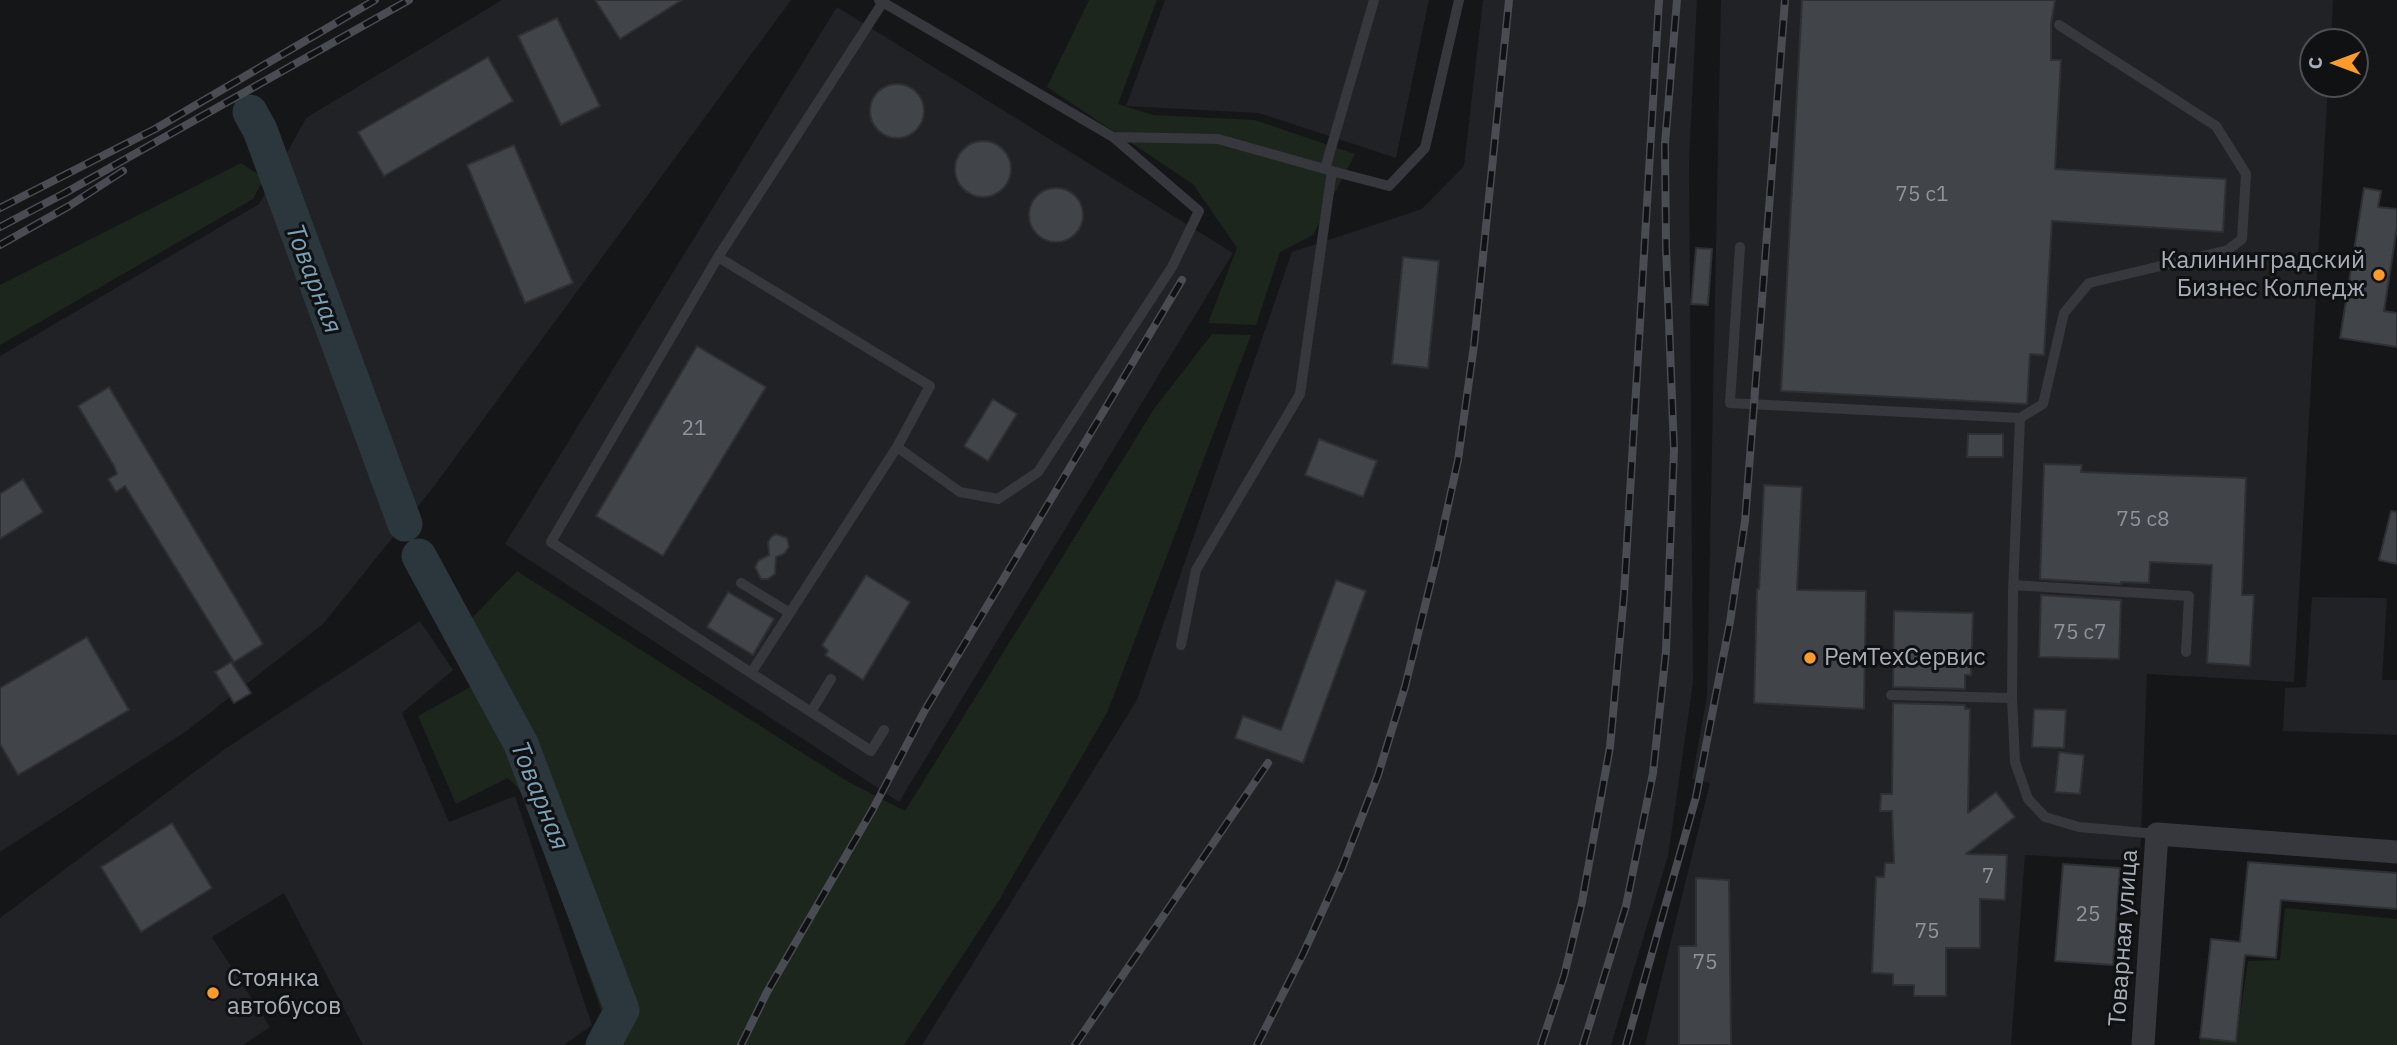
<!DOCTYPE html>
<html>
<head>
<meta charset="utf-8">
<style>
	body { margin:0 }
	#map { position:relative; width:2397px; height:1045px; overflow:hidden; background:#151618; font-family:"IBM Plex Sans",sans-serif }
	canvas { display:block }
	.north { position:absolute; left:2299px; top:28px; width:70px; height:70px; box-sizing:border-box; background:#101113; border:2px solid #4c5055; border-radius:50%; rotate:270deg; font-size:19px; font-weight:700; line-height:28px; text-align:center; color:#a7aeb8 }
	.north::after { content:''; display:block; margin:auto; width:24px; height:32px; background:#fc9b29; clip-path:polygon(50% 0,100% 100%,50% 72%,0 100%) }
</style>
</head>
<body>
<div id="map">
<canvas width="2397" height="1045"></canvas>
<div class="north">С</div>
</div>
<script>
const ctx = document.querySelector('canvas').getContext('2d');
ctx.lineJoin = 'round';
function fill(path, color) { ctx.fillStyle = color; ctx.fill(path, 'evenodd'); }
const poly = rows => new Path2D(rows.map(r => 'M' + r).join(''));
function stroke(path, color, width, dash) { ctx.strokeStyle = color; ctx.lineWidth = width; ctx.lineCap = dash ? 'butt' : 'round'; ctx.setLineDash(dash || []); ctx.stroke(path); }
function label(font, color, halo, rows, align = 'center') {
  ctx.font = font + ' "IBM Plex Sans",sans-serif'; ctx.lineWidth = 6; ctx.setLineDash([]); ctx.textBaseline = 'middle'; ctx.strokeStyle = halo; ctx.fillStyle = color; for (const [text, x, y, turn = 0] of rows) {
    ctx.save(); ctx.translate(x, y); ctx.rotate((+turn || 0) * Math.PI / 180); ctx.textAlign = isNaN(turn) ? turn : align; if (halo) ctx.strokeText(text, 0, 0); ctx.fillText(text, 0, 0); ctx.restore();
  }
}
const built = poly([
	[502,0,791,0,435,485,323,624,188,730,0,852,0,356,259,204,306,118],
	[1165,0,1429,0,1396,158,1259,113,1126,106],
	[1483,0,1697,0,1689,161,1693,683,1668,856,1611,1045,922,1045,1137,700,1292,252,1422,209,1464,166],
	[1721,0,2333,0,2331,42,2313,42,2313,84,2328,84,2294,682,2147,674,2140,861,2025,855,2011,1045,1645,1045,1710,783,1692,779,1707,696],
	[837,7,1233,253,899,802,505,544],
	[2312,597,2387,598,2382,680,2397,680,2397,735,2283,731,2285,688,2306,687],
	[420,621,453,670,402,713,449,822,515,796,592,1025,564,1045,363,1045,284,893,212,937,270,1027,243,1045,0,1045,0,918,225,749]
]);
const green = poly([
	[1089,0,1157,0,1118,104,1153,115,1255,120,1355,154,1313,235,1280,252,1256,325,1208,323,1237,248,1193,184,1047,87],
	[241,163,264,178,253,199,0,345,0,285],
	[1212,334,1251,335,1107,713,999,900,904,1045,588,1045,603,1016,526,796,508,778,456,804,418,716,472,686,449,642,517,571,845,780,905,811,1154,409],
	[2285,908,2397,919,2397,1045,2200,1045,2200,1039,2236,1042,2248,961,2280,960]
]);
const river = poly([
	[250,112,260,130,405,524],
	[419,556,521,744,622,1010,603,1045]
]);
const building = poly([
	[595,0,682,0,620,39,595,0],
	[1802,0,2055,0,2051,24,2051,60,2061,60,2055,169,2226,179,2223,232,2052,221,2044,355,2030,354,2027,404,1781,391,1802,0],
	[557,18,600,106,561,125,518,36,557,18],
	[488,57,513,101,384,176,358,132,488,57],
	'870 111a27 27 0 1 1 54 0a27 27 0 1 1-54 0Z',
	'955 169a28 28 0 1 1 56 0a28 28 0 1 1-56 0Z',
	[514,145,573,283,525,303,467,165,514,145],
	[2364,188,2381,191,2378,207,2397,209,2397,227,2384,311,2397,313,2397,347,2340,338,2364,188],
	'1029 215a27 27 0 1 1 54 0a27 27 0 1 1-54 0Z',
	[1696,248,1712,249,1708,305,1691,304,1696,248],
	[1403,257,1439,261,1428,368,1392,364,1403,257],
	[697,346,766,387,663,556,596,516,697,346],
	[109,387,263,644,234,662,125,486,116,492,108,479,117,474,114,466,78,406,109,387],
	[993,399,1017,414,988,461,964,446,993,399],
	[1968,434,2003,434,2003,457,1967,457,1968,434],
	[1319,439,1377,461,1363,497,1305,475,1319,439],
	[2044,464,2082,465,2081,472,2246,478,2242,595,2254,595,2250,666,2207,663,2212,565,2150,562,2149,583,2121,582,2121,584,2040,579,2044,464],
	[23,479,43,512,0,539,0,494,23,479],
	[1764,485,1802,487,1797,590,1866,591,1864,709,1754,703,1757,589,1759,589,1764,485],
	[2391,511,2397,512,2397,564,2379,560,2391,511],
	[776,534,787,538,789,547,784,554,776,557,775,574,768,579,761,579,755,567,759,560,769,555,768,542,772,536,776,534],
	[866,575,910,602,863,680,825,655,828,651,822,645,866,575],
	[1336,580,1366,591,1303,763,1235,738,1243,716,1281,730,1336,580],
	[728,592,774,619,753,655,707,627,728,592],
	[2041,595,2121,600,2119,659,2039,657,2041,595],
	[1894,611,1973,613,1971,675,1965,675,1965,689,1893,687,1894,611],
	[87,637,129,710,18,775,0,744,0,688,87,637],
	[231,662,251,693,234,703,215,672,231,662],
	[1893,703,1965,705,1965,709,1970,709,1968,813,1996,792,2015,817,1966,854,2007,855,2005,900,1980,899,1980,948,1946,948,1946,996,1914,996,1914,985,1893,985,1893,974,1872,973,1876,877,1884,877,1885,863,1894,863,1892,811,1880,811,1881,794,1892,794,1893,703],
	[2034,709,2066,710,2064,748,2032,747,2034,709],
	[2059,752,2084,755,2080,794,2055,792,2059,752],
	[172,823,212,888,141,932,101,867,172,823],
	[2248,862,2397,873,2397,909,2281,900,2276,958,2245,955,2236,1042,2200,1038,2211,939,2240,942,2248,862],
	[2063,864,2120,868,2113,965,2055,961,2063,864],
	[1696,878,1729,880,1731,1045,1679,1045,1679,946,1696,946,1696,878]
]);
const lane = poly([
	[879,0,1113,137,1218,139,1325,169,1374,0],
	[883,2,718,257,930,386,897,447,960,492,998,499,1038,472,1172,267,1199,211,1113,137],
	[2059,25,2216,126,2246,174,2242,239,2228,250,2089,283,2064,313,2043,404,2020,418,2013,592,2012,698,2015,762,2028,799,2045,817,2079,827,2157,834],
	[1328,170,1389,186,1425,148,1459,0],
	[1740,247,1730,403,2020,418],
	[718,257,551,542,751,673,897,447],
	[741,583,790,613],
	[2013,585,2189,596,2186,652],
	[1181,645,1196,570,1300,394,1332,171],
	[751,673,811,712,831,679],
	[1891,695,2012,698],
	[811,712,871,751,884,730]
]);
const street = poly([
	[2143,1045,2157,834,2397,852]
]);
const rail = poly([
	[0,208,155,129,375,0],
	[0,227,65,193,409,0],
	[0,245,69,206,123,171],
	[741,1045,767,992,873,809,925,710,1182,280],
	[1075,1045,1268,763],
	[1257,1045,1303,954,1342,868,1378,775,1405,687,1436,561,1458,460,1474,345,1509,0],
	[1541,1045,1564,976,1582,902,1610,747,1624,595,1659,0],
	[1583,1045,1626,906,1653,773,1666,651,1674,450,1666,246,1665,144,1677,0],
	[1626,1045,1696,797,1730,622,1745,521,1785,0]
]);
const markers = [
	[2379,275,7,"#fc9b29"],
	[1810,658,7,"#fc9b29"],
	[213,993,7,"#fc9b29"]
];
const numberNames = [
	["75 с1",1922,195],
	["21",694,429],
	["75 с8",2143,520],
	["75 с7",2080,633],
	["7",1988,877],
	["25",2088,915],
	["75",1927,932],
	["75",1705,963]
];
const poiNames = [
	["Калининградский",2365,261,"right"],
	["Бизнес Колледж",2365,289,"right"],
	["РемТехСервис",1824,658],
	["Стоянка",227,979],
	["автобусов",227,1007]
];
const streetNames = [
	["Товарная улица",2124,938,-86]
];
const waterNames = [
	["Товарная",313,279,69],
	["Товарная",539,796,68]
];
fill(built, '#212225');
fill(green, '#1d261d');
stroke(river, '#2b373c', 35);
fill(building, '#414448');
stroke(building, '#2f3034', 2);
stroke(lane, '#36383d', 10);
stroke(street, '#36383d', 23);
stroke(rail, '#494c52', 8);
stroke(rail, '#101113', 5, [16]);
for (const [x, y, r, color] of markers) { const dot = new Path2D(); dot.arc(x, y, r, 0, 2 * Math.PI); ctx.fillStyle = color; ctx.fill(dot); stroke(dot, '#101113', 2.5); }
label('21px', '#8e949c', null, numberNames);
label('24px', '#a7aeb8', '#101113', poiNames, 'left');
label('24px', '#a7aeb8', '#101113', streetNames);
label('italic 26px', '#7ca1b5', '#101113', waterNames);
</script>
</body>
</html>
